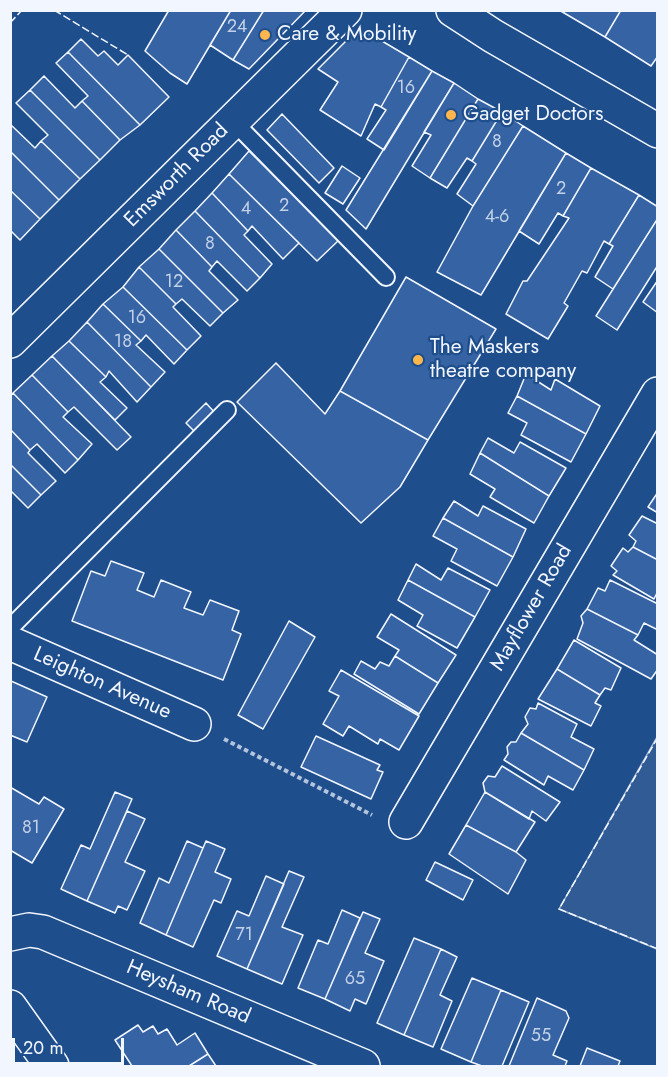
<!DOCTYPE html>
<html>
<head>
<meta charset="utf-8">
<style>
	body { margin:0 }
	#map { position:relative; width:668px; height:1077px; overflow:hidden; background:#1f4e8c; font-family:Jost,sans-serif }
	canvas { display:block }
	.frame { position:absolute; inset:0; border:12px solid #f2f6ff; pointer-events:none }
	.scale { position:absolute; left:12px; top:1038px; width:112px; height:27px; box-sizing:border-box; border:3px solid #f2f6ff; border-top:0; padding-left:8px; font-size:18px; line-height:21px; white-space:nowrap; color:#f2f6ff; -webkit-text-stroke:4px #1f4e8c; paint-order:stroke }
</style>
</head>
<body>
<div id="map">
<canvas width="668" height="1077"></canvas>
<div class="frame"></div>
<div class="scale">20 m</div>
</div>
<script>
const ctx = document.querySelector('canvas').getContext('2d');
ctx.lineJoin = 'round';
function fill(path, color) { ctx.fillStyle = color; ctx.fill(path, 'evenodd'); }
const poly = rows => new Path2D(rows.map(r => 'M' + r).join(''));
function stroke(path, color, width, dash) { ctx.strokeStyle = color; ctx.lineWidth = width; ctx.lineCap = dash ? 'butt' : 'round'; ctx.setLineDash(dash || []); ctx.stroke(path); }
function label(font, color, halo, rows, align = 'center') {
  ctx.font = font + ' Jost,sans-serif'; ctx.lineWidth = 4.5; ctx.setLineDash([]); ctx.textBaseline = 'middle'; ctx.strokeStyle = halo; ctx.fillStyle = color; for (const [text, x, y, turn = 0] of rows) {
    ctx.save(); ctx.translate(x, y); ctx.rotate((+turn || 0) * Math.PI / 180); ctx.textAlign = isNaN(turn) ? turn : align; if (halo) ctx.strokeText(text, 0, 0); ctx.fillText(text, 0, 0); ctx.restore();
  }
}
const built = poly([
	[657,737,657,949,559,909,657,737]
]);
const building = poly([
	[169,10,231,10,187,84,170,73,145,51,169,10],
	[231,10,264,10,233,60,210,45,231,10],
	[264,10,306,10,249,69,233,60,264,10],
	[559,10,621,10,605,37,559,10],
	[621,10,658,10,658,56,651,66,605,37,621,10],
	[365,31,409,57,381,107,375,104,361,136,320,110,338,82,318,69,352,35,365,31],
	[81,39,98,56,104,51,118,65,128,55,169,97,140,125,68,52,81,39],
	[68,52,140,125,120,140,82,101,88,96,56,63,68,52],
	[409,57,432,71,384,150,367,139,386,110,381,107,409,57],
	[432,71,454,83,366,229,346,210,432,71],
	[44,76,75,108,82,101,120,140,100,160,30,90,44,76],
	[454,83,478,99,430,178,412,166,431,135,424,132,454,83],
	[30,90,100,160,80,179,41,141,48,135,16,103,30,90],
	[478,99,502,112,472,161,467,158,447,188,430,178,478,99],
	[502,112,523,126,473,206,457,194,476,164,472,161,502,112],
	[282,114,334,168,319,183,267,130,282,114],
	[10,124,35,148,41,141,80,179,59,200,10,151,10,124],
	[523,126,566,153,481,295,437,272,473,206,523,126],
	[10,151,59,200,40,219,10,190,10,151],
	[249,151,339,240,317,261,229,174,249,151],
	[566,153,591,168,563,216,558,213,539,244,519,231,566,153],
	[342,166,360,178,343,204,325,193,342,166],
	[591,168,639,195,609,244,604,241,587,273,582,271,564,303,568,306,548,339,506,314,523,281,527,281,569,218,563,216,591,168],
	[229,174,299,243,283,259,252,226,248,231,212,193,229,174],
	[10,190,40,219,20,240,10,230,10,190],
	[212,193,248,231,244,235,272,264,260,278,195,211,212,193],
	[639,195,658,207,658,218,613,289,595,277,613,246,609,244,639,195],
	[195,211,260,278,247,291,217,261,212,267,176,230,195,211],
	[658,218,658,265,617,330,596,316,658,218],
	[176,230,212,267,209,271,238,300,223,313,159,249,176,230],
	[159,249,223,313,210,326,182,299,176,304,139,267,159,249],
	[139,267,176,304,173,307,201,336,187,350,123,287,139,267],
	[406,277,496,329,428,440,340,391,406,277],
	[658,280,658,313,643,302,658,280],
	[123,287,187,350,174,364,146,335,141,341,103,304,123,287],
	[103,304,141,341,136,345,165,372,151,387,87,322,103,304],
	[87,322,151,387,137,402,109,371,106,377,69,341,87,322],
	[69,341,106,377,100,382,127,408,115,420,52,356,69,341],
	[52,356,131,437,117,450,74,407,68,412,32,375,52,356],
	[276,363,325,414,340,391,428,440,400,487,361,523,237,402,276,363],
	[526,374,551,390,555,379,600,406,586,434,517,396,526,374],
	[32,375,68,412,63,417,92,444,78,460,13,393,32,375],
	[13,393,78,460,65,473,37,444,30,450,10,429,10,396,13,393],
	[517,396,586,434,571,462,521,435,527,423,508,413,517,396],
	[206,403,216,414,196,433,186,423,206,403],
	[10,429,30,450,28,453,56,481,41,495,10,464,10,429],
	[488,438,514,453,520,442,566,468,549,496,480,453,488,438],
	[480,453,549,496,534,523,490,497,495,489,470,474,480,453],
	[10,464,41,495,28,508,10,490,10,464],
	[658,492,658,513,648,507,658,492],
	[454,501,478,516,483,506,526,529,513,557,443,518,454,501],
	[642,516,658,524,658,560,633,547,636,541,629,535,642,516],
	[443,518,513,557,497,586,451,561,457,549,433,536,443,518],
	[633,547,658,560,658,591,654,599,613,575,617,571,611,566,623,548,628,552,633,547],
	[111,561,144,573,137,590,154,597,161,580,191,592,184,608,203,615,210,600,239,611,232,630,241,634,223,680,72,621,91,571,105,576,111,561],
	[416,564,441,580,448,568,490,590,475,617,408,580,416,564],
	[408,580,475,617,457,648,417,626,423,615,398,600,408,580],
	[610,580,658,604,658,630,644,623,638,635,587,609,598,588,605,591,610,580],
	[587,609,638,635,634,640,658,655,658,669,651,679,577,639,583,623,581,616,587,609],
	[391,614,456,655,438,683,395,656,399,650,377,637,391,614],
	[289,621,315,637,263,729,238,715,289,621],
	[574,640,621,668,611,690,605,688,600,695,557,669,574,640],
	[395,656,438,683,419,714,354,674,361,661,375,669,380,662,389,666,395,656],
	[557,669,600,695,595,703,601,706,591,726,538,699,557,669],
	[341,670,419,716,399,750,380,739,378,744,349,726,343,736,323,724,339,696,329,691,341,670],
	[11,681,47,697,27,742,10,735,11,681],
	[538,703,577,724,571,737,594,749,584,770,521,733,528,724,525,717,530,708,536,709,538,703],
	[521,733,584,770,573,790,548,776,544,785,504,760,508,754,507,747,511,742,516,742,521,733],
	[316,736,380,765,377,770,383,772,371,799,301,767,316,736],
	[502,766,560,802,546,821,532,811,529,819,485,792,483,783,488,776,495,777,502,766],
	[10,787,39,804,44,797,64,809,32,863,10,850,10,787],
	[115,792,132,799,87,901,61,889,81,845,90,849,115,792],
	[485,792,535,822,516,852,466,825,485,792],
	[127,811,145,819,125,862,145,871,127,910,118,906,115,913,87,901,127,811],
	[466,825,516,852,526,860,508,894,449,854,466,825],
	[187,841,203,848,166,935,140,923,159,878,169,883,187,841],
	[206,841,225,849,215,872,231,879,221,903,214,900,193,947,166,935,206,841],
	[435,862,473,880,463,900,426,880,435,862],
	[289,871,304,877,282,927,303,935,282,984,247,969,289,871],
	[266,876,284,884,247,969,217,956,237,911,249,916,266,876],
	[342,910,360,918,325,999,298,988,318,940,328,944,342,910],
	[363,912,380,919,365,953,384,961,366,1004,355,999,350,1011,325,999,363,912],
	[414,938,441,949,404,1035,377,1023,414,938],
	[441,949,457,957,440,995,452,1001,433,1047,404,1035,441,949],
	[472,978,501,990,471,1062,441,1049,472,978],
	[501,990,529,1002,502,1066,482,1066,471,1062,501,990],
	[537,998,566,1011,569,1018,553,1055,567,1061,565,1066,509,1066,537,998],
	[138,1025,143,1032,153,1026,158,1034,167,1029,177,1045,195,1033,208,1054,189,1066,132,1066,115,1040,138,1025],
	[587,1048,620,1061,618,1066,580,1066,587,1048],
	[208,1054,216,1066,189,1066,208,1054]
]);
const path = poly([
	[224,739,372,815]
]);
const lane = poly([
	[233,121,386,277],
	[10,628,227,410]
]);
const street = poly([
	[10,341,345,10],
	[10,643,194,724],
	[406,822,658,394],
	[10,934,29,930,43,932,363,1066],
	[10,1007,52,1066]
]);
const primary = poly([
	[453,10,493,36,658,131]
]);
const fence = poly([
	[54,10,128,55],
	[10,23,22,10],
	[658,737,559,909,658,949]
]);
const markers = [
	[265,35,6,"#ffb74d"],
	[451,115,6,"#ffb74d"],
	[418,360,6,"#ffb74d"]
];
const numberNames = [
	["24",237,28],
	["16",406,89],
	["8",497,143],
	["2",561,190],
	["2",284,207],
	["4",246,210],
	["4-6",497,218],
	["8",210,245],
	["12",174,283],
	["16",137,319],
	["18",123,343],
	["81",31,829],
	["71",244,936],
	["65",355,980],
	["55",541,1037]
];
const poiNames = [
	["Care & Mobility",277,35],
	["Gadget Doctors",463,115],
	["The Maskers",430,348],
	["theatre company",430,372]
];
const streetNames = [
	["Emsworth Road",177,176,-45],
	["Mayflower Road",532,608,-60],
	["Leighton Avenue",102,684,24],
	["Heysham Road",188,993,23]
];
fill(built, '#305b95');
stroke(built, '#a8bbd7', 1.5);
fill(building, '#3563a3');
stroke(building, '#f2f6ff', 1.5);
stroke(lane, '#f2f6ff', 20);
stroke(street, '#f2f6ff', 36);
stroke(primary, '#f2f6ff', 36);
stroke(path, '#b3c4dc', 4, [4.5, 3]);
stroke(lane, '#1f4e8c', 16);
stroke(street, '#1f4e8c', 33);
stroke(primary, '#1f4e8c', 33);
stroke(fence, '#f2f6ff', 1.5, [8, 3]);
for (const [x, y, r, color] of markers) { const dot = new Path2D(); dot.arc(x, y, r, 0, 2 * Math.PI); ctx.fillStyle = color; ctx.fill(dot); stroke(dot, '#1f4e8c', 2); }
label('18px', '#c3d1e8', null, numberNames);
label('21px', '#f2f6ff', '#1f4e8c', poiNames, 'left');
label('21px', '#f2f6ff', '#1f4e8c', streetNames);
</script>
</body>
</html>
